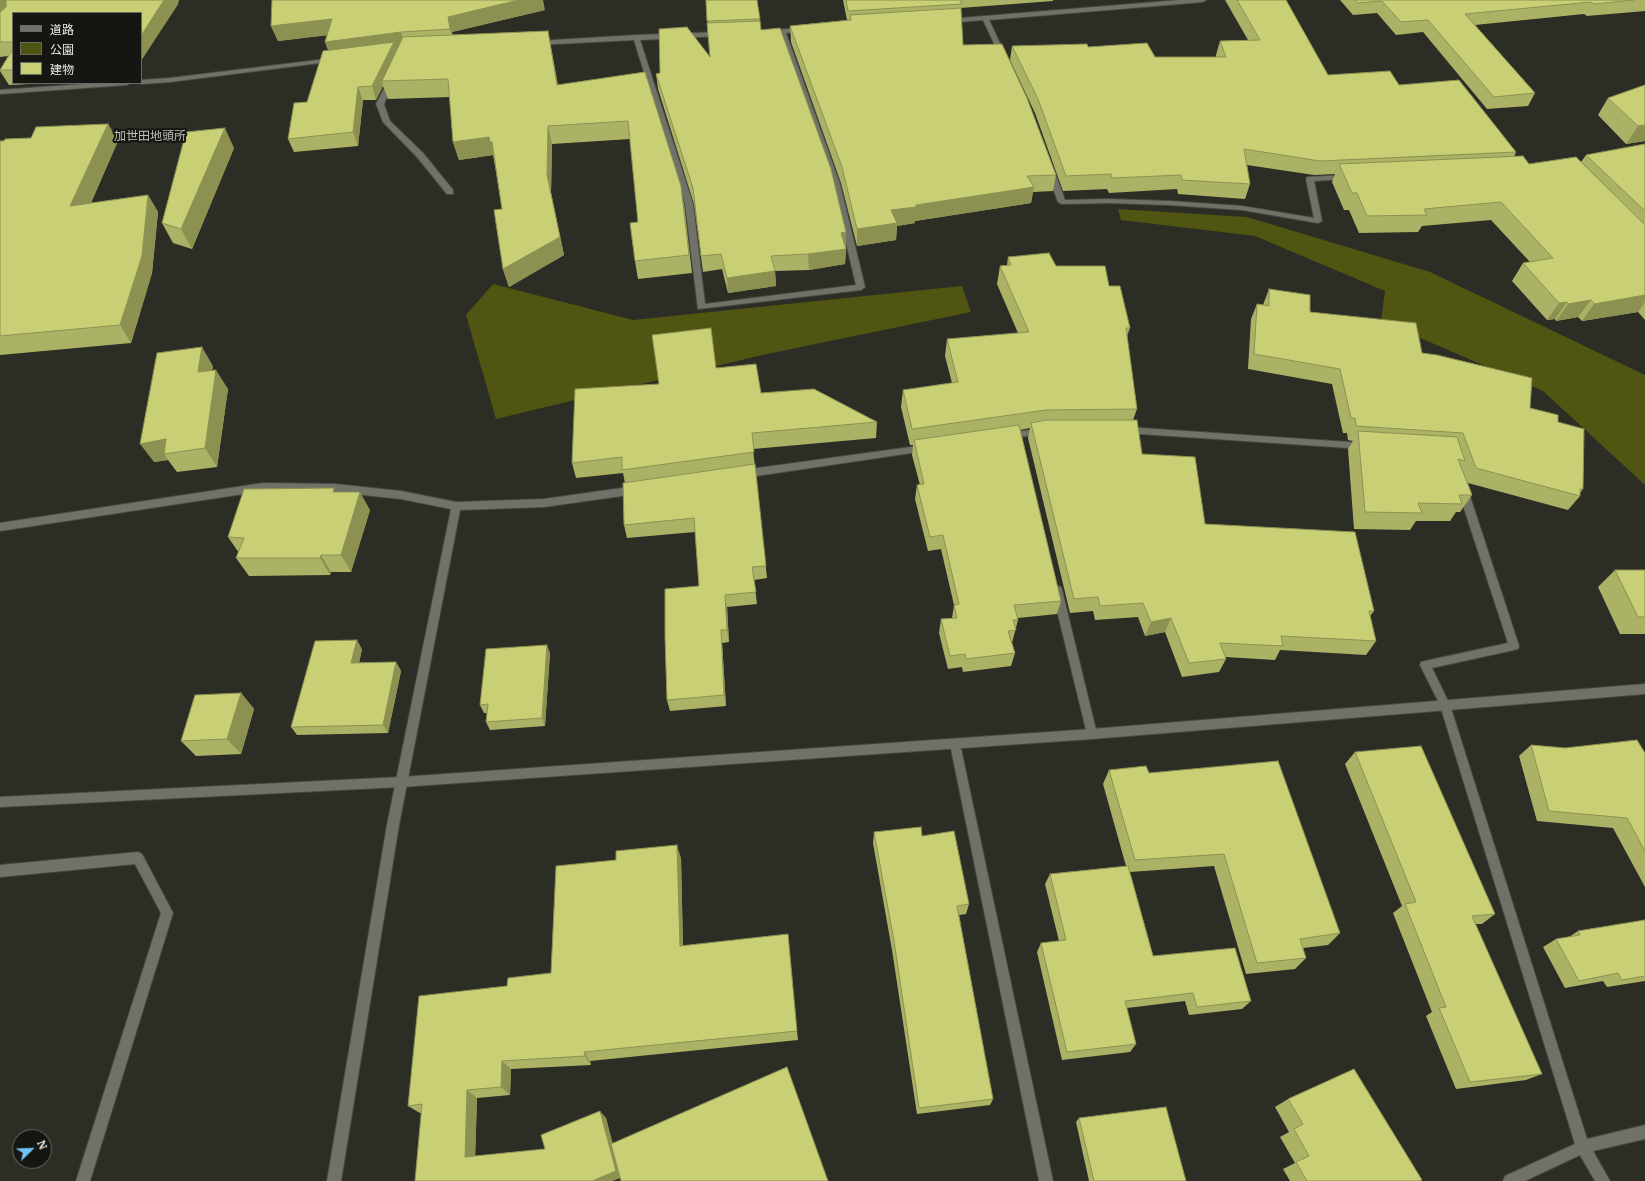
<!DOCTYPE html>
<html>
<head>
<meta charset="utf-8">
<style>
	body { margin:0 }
	#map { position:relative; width:1645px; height:1181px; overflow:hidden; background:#2c2d25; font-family:Merriweather,"Noto Sans JP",serif }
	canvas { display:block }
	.legend { position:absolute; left:12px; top:12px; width:130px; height:72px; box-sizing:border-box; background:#151511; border:1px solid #6a6b66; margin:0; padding:5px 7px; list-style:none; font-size:12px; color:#eaebe6 }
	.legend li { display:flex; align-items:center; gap:8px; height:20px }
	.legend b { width:20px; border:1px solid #6a6b66 }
	.north { position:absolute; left:12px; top:1129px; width:40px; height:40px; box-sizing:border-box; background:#151511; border:1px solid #6a6b66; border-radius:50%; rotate:67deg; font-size:11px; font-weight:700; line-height:16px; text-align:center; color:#eaebe6 }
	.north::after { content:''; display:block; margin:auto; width:14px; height:18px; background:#6fc2f4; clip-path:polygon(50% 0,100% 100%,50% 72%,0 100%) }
</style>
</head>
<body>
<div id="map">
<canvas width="1645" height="1181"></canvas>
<ul class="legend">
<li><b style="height:5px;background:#707268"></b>道路</li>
<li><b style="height:11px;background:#515512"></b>公園</li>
<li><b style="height:11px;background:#c8cf75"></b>建物</li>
</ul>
<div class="north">N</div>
</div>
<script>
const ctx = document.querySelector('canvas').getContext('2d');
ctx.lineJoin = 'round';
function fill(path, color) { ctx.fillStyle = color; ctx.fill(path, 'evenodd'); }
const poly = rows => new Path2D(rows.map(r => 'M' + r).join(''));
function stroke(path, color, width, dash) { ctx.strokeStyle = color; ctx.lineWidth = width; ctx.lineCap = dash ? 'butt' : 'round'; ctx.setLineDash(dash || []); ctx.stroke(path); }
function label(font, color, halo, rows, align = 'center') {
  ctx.font = font + ' Merriweather,"Noto Sans JP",serif'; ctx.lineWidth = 4; ctx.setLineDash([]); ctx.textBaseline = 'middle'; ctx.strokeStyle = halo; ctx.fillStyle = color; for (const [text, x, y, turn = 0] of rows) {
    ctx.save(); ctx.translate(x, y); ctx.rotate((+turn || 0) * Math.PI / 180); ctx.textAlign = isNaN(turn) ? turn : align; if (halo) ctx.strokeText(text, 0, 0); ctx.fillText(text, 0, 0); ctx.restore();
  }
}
const green = poly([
	[1118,209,1247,217,1430,272,1645,375,1645,485,1543,391,1381,321,1385,291,1255,236,1121,220],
	[493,284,633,320,962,286,971,312,762,355,496,419,466,315]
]);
const service = poly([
	[138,852,142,854,173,913,90,1181,76,1181,161,913,135,864,0,877,0,865,138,852]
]);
const minor = poly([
	[1180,0,1206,0,1203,2,989,20,1006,56,1003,58,1000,56,983,20,948,23,945,21,948,19,1180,0],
	[803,28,806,30,805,31,786,33,840,184,865,287,861,290,698,309,685,204,634,40,537,45,534,43,537,41,636,35,721,32,724,34,721,36,640,40,693,204,705,304,856,285,832,184,779,33,769,34,766,32,769,30,803,28],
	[334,58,336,59,336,61,170,82,141,84,138,83,141,83,141,80,170,78,334,58],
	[391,79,394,81,384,104,390,121,423,153,453,190,453,194,447,194,417,157,383,122,376,104,388,81,391,79],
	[98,83,130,83,127,85,0,94,0,90,98,83],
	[1047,168,1053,168,1054,170,1065,200,1109,199,1169,201,1242,206,1314,218,1306,179,1307,177,1345,175,1349,177,1345,179,1314,181,1322,221,1318,223,1242,210,1169,205,1109,203,1062,204,1058,202,1046,170,1047,168],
	[1126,427,1364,443,1369,446,1364,449,1126,433,1121,430,1126,427],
	[1042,428,1047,431,1045,433,1009,439,1004,436,1009,433,1042,428],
	[925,445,930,448,925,451,743,478,738,474,743,470,925,445],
	[263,483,335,484,401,491,456,502,544,499,636,486,641,490,636,494,544,507,460,510,399,825,341,1181,327,1181,387,825,451,509,401,499,335,492,263,491,0,531,0,523,263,483],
	[1463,486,1468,490,1519,646,1518,649,1514,650,1432,668,1450,705,1587,1139,1645,1125,1645,1139,1593,1151,1610,1181,1595,1181,1580,1155,1525,1181,1503,1181,1505,1176,1575,1144,1440,705,1420,665,1421,662,1425,661,1508,643,1458,490,1463,486],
	[1057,586,1061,587,1062,590,1097,734,1096,737,1092,739,1088,737,1087,734,1052,590,1053,587,1057,586],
	[955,739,959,741,960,744,1053,1181,1039,1181,950,744,951,741,955,739]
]);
const tertiary = poly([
	[1645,684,1645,694,1092,739,401,787,0,807,0,797,401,777,1092,729,1645,684]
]);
const wall = poly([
	[0,0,179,0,177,6,141,13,13,13,13,83,50,83,9,85,0,71,0,70,8,56,0,57],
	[706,0,757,0,761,30,846,247,845,264,809,270,775,271,776,286,728,293,722,269,703,272,694,204,658,89,656,74,660,73,710,57],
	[843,0,1053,0,1053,1,960,8,963,45,1056,175,1053,191,1033,192,1031,203,915,221,915,223,897,226,896,240,857,246,841,183,791,42,790,26,847,20],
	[1225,0,1286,0,1328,75,1399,85,1516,152,1514,157,1529,164,1581,162,1586,155,1645,144,1645,320,1638,312,1582,321,1578,317,1556,321,1555,319,1547,320,1512,281,1523,263,1530,262,1491,220,1422,226,1418,232,1359,233,1349,210,1344,210,1332,182,1335,174,1314,175,1247,165,1250,184,1245,199,1178,194,1177,189,1109,193,1107,189,1063,191,1035,113,1010,60,1012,46,1155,57,1216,57,1216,55,1220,41,1248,40],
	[1340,0,1645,0,1645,11,1587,16,1584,14,1475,25,1535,93,1528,106,1487,109,1423,32,1396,35,1377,13,1353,15],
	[545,10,452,32,453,35,548,31,558,85,645,72,684,204,692,273,638,279,635,261,638,222,630,139,552,144,551,193,564,255,509,287,503,269,502,209,494,160,493,155,459,160,453,142,450,97,388,99,383,86,376,100,363,100,358,146,294,152,288,139,307,102,328,50,325,42,327,35,278,41,271,26],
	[1645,85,1645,141,1626,144,1598,115,1608,98],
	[108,124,118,141,91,203,148,195,158,212,152,273,131,343,0,355,0,141,31,138],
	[234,148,192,249,173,243,162,223],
	[1008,257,1056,266,1109,286,1130,328,1127,336,1137,409,1133,420,1142,454,1205,524,1374,611,1370,616,1376,641,1366,655,1280,650,1275,660,1226,657,1226,659,1219,672,1182,677,1165,632,1145,636,1138,617,1095,620,1093,611,1070,613,1028,438,1030,428,1020,430,1061,601,1057,614,1018,618,1018,620,1012,643,1015,653,1011,666,963,672,962,667,948,669,939,633,941,619,952,618,954,605,941,549,928,551,915,499,917,485,920,485,912,455,913,445,910,445,901,407,903,390,952,383,945,356,947,339,1018,333,997,284,1000,266,1007,265],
	[1269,289,1310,312,1422,353,1530,408,1558,422,1583,489,1580,493,1580,496,1568,510,1468,483,1472,495,1460,512,1456,512,1450,521,1416,521,1410,530,1354,529,1348,449,1353,441,1348,440,1347,433,1343,433,1332,384,1248,369,1251,319,1257,304,1263,305],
	[213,366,212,370,228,389,217,467,177,472,168,460,154,462],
	[716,368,761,393,877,422,876,438,753,449,767,578,754,580,757,604,727,607,729,642,722,643,726,706,670,711,667,700,699,586,695,532,627,538,624,525,625,483,623,473,576,478,572,463,659,384],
	[336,492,370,510,351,572,331,572,330,575,249,576,236,558,239,553,228,537],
	[1615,570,1645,570,1645,634,1620,634,1598,587],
	[362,649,359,663,396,662,401,671,388,733,297,735,291,727],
	[550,653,545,726,490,730,486,722,487,713,484,713,480,705],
	[241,693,254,709,241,754,196,756,181,741],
	[1531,745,1565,748,1645,753,1645,887,1613,828,1537,821,1519,756],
	[1355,752,1495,914,1482,924,1475,924,1542,1074,1526,1080,1456,1089,1426,1016,1432,1012,1393,913,1402,906,1345,764],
	[1109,770,1340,933,1328,945,1303,948,1306,958,1295,969,1246,974,1214,866,1130,872,1153,956,1251,1001,1242,1009,1189,1015,1185,1001,1127,1008,1136,1044,1130,1052,1062,1060,1037,952,1041,943,1059,941,1045,884,1050,874,1126,866,1103,784],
	[874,832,922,836,969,904,966,914,959,915,993,1099,990,1105,917,1114,892,950,873,843],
	[681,858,683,946,797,1031,798,1040,590,1061,591,1065,511,1069,510,1095,477,1098,475,1156,545,1149,606,1118,620,1178,612,1181,415,1181,422,1113,420,1113,408,1106,507,986,551,973],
	[1645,920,1645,981,1607,987,1603,981,1565,988,1543,947,1556,939,1569,937,1578,931],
	[1288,1099,1419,1181,1290,1181,1283,1169,1295,1163,1280,1137,1289,1132,1275,1107],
	[1079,1118,1186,1181,1089,1181,1076,1122]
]);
const shadedWall = poly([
	[1,0,24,0,0,23,0,1],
	[164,0,179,0,177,6,141,61,141,36],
	[519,0,543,0,545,10,452,32,454,45,450,29,448,17],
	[332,19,338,34,278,41,271,26],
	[548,31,551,49,561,103,557,85],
	[401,32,406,48,396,49,398,56,382,81,383,86,376,100,372,86,331,57,325,42],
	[358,87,363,100,358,146,353,132],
	[108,124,118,141,81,224,70,206],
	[1645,125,1645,141,1626,144,1638,126],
	[548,126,552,144,551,193,564,255,509,287,503,269,547,175],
	[225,128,234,148,192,249,181,229],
	[489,137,492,142,494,160,493,155,459,160,453,142],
	[1034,187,1031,203,915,221,915,223,897,226,896,240,857,246,857,229,891,210,916,205],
	[148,195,158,212,152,273,131,343,120,325],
	[846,232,846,247,841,248,841,233],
	[846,249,845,264,809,270,808,254],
	[775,271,776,286,728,293,727,278],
	[1645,295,1645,302,1638,312,1582,321,1594,304],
	[1591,300,1578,317,1556,321,1568,304],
	[1567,302,1555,319,1547,320,1559,303],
	[202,347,213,366,209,391,198,372],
	[216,370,228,389,217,467,205,448],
	[166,439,164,454,168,460,154,462,140,444],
	[360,492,370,510,351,572,341,555],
	[321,555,331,572,330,575,320,558],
	[725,595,727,607,729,642,727,630],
	[1171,618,1165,632,1145,636,1151,622],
	[721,630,722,643,726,706,724,695],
	[357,640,362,649,357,672,351,663],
	[547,645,550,653,545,726,542,718],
	[396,662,401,671,388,733,383,725],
	[241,693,254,709,241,754,227,739],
	[677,845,681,858,683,958,680,946],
	[584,1052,590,1061,591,1065,585,1056],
	[502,1061,511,1069,510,1095,501,1087],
	[467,1090,477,1098,475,1164,465,1157],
	[600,1111,606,1118,622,1177,612,1181,592,1181]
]);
const building = poly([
	[6,0,164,0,141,36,141,13,13,13,13,42,0,42,0,12,6,7,6,0],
	[272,0,519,0,448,17,450,29,401,32,325,42,332,19,271,26,272,0],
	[706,0,757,0,760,19,707,21,706,0],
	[846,0,961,0,961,4,848,11,846,0],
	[1237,0,1286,0,1328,75,1390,71,1399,85,1459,80,1516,152,1320,161,1244,149,1250,184,1182,180,1181,175,1112,178,1111,174,1066,176,1038,99,1012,46,1087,44,1088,47,1147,43,1155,57,1226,57,1220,41,1260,40,1237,0],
	[1355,0,1634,0,1594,4,1591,2,1465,14,1535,93,1494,97,1428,20,1401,22,1382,1,1357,3,1355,0],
	[961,8,963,45,1002,44,1027,98,1056,175,1027,176,1034,187,916,205,916,207,891,210,897,223,857,229,842,167,790,26,851,20,850,15,961,8],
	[760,21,761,30,780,28,831,169,846,232,841,233,846,249,808,254,771,256,775,271,727,278,721,254,701,256,693,188,656,74,660,73,659,29,687,27,710,57,707,23,760,21],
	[548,31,557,85,645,72,681,186,689,255,635,261,630,223,638,222,628,121,548,126,547,175,560,237,503,269,494,210,502,209,492,142,490,142,489,137,453,142,448,79,382,81,403,37,548,31],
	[394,42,372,86,358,87,353,132,288,139,294,103,307,102,323,51,394,42],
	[13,49,13,70,0,70,13,49],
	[1645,85,1645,125,1638,126,1608,98,1645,85],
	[108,124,70,206,148,195,142,256,120,325,0,336,0,141,4,141,5,139,31,138,36,127,108,124],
	[225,128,181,229,162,223,186,132,225,128],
	[1645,144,1645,211,1586,155,1645,144],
	[1523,156,1529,164,1576,157,1645,225,1645,295,1594,304,1591,300,1568,304,1567,302,1559,303,1523,263,1553,258,1501,202,1424,209,1427,215,1367,216,1357,193,1352,193,1339,164,1523,156],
	[1049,253,1056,266,1105,266,1109,286,1120,286,1130,328,1126,328,1137,409,1046,410,912,429,903,390,958,382,947,339,1029,332,1000,266,1011,265,1008,257,1049,253],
	[1269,289,1310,295,1310,312,1416,323,1422,353,1437,355,1532,378,1530,408,1558,415,1558,422,1584,429,1583,489,1580,489,1580,496,1476,468,1463,433,1356,426,1355,418,1351,418,1340,369,1254,354,1257,304,1269,306,1269,289],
	[711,328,716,368,756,364,761,393,814,389,877,422,752,433,754,452,622,470,622,457,572,463,575,389,659,384,652,335,711,328],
	[202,347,198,372,216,370,205,448,164,454,166,439,140,444,157,353,202,347],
	[1046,420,1137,420,1142,454,1195,457,1205,524,1355,532,1374,611,1369,611,1376,641,1281,636,1283,646,1220,643,1226,659,1189,663,1171,618,1151,622,1143,603,1100,606,1098,597,1074,599,1031,423,1046,420],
	[1019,425,1061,601,1014,605,1018,620,1013,620,1016,630,1008,631,1015,653,966,659,965,654,950,656,941,619,957,618,954,605,959,604,943,535,930,537,917,485,924,484,914,440,1019,425],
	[1358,431,1457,437,1465,461,1458,459,1472,495,1459,495,1462,504,1418,503,1422,513,1365,512,1358,431],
	[755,464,766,566,752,567,756,592,725,595,727,630,721,630,724,695,667,700,665,637,665,589,699,586,694,518,624,525,623,483,755,464],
	[334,488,333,492,360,492,341,555,321,555,320,558,236,558,244,538,228,537,244,489,334,488],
	[1615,570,1645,570,1645,617,1638,617,1615,570],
	[357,640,351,663,396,662,383,725,291,727,315,641,357,640],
	[547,645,542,718,486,722,488,704,480,705,486,649,547,645],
	[241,693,227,739,181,741,195,695,241,693],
	[1637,740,1645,753,1645,851,1627,818,1549,811,1531,745,1565,748,1637,740],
	[1421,746,1495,914,1472,916,1542,1074,1470,1082,1439,1008,1446,1007,1405,904,1416,902,1355,752,1421,746],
	[1278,761,1340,933,1300,939,1306,958,1257,963,1224,854,1135,860,1109,770,1146,766,1149,773,1278,761],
	[921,827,922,836,954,831,969,904,957,906,993,1099,919,1108,894,941,874,832,921,827],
	[677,845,680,946,788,934,797,1031,584,1052,585,1056,502,1061,501,1087,467,1090,465,1157,545,1149,541,1135,600,1111,616,1171,592,1181,415,1181,422,1104,408,1106,419,996,507,986,508,978,551,973,556,866,616,860,616,851,677,845],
	[1128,866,1153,956,1235,948,1251,1001,1197,1007,1193,993,1125,1001,1136,1044,1067,1052,1041,943,1066,940,1050,874,1128,866],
	[1645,920,1645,976,1622,980,1618,973,1579,981,1556,939,1580,935,1578,931,1645,920],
	[787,1067,828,1181,621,1181,611,1144,787,1067],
	[1354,1069,1422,1180,1419,1181,1307,1181,1296,1162,1309,1156,1294,1129,1303,1124,1288,1099,1354,1069],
	[1166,1107,1186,1181,1094,1181,1079,1118,1166,1107]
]);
const farQuarternames = [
	["加世田地頭所",150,137]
];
fill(green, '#515512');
stroke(service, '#484942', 2);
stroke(minor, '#484942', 2);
stroke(tertiary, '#484942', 2);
fill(service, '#707268');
fill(minor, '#707268');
fill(tertiary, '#707268');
fill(wall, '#acb265');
fill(shadedWall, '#8c9152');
fill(building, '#c8cf75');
stroke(building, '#8c9152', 1);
label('12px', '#bfc0b5', '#151511', farQuarternames);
</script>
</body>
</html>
